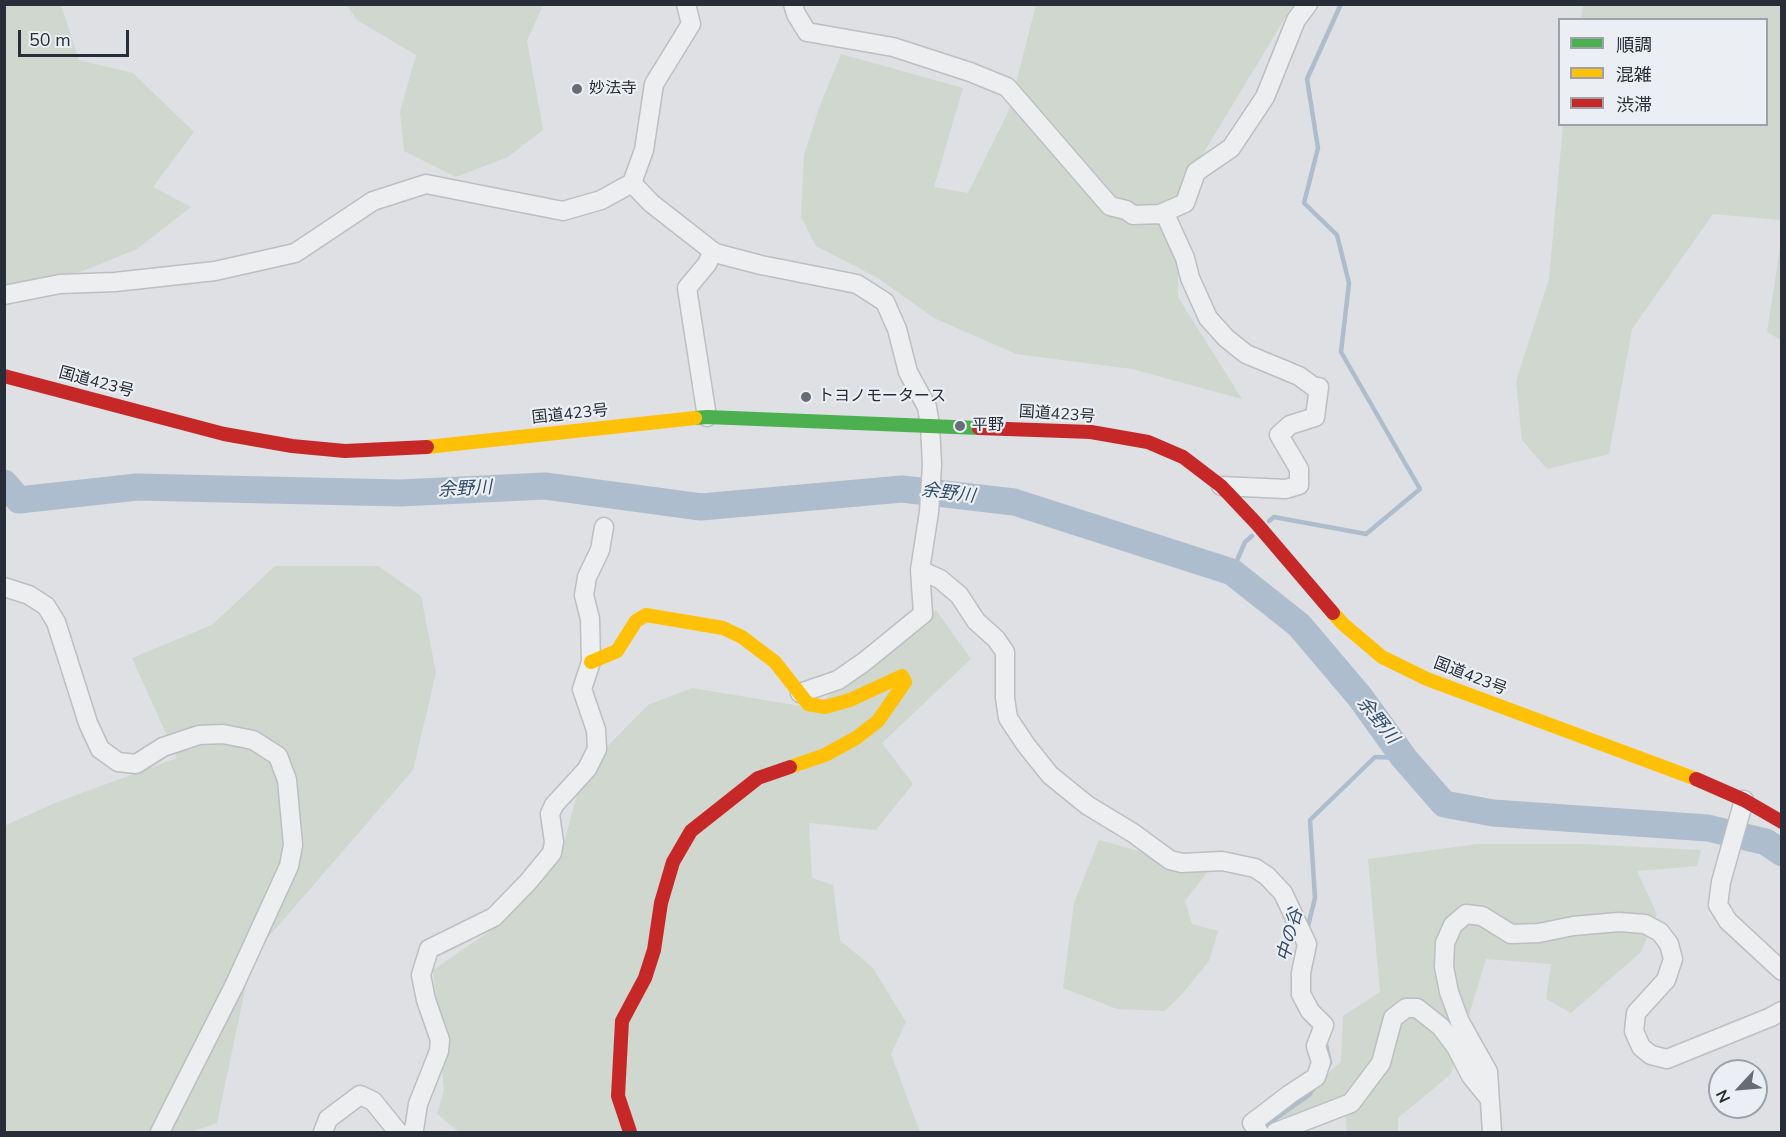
<!DOCTYPE html>
<html>
<head>
<meta charset="utf-8">
<style>
	body { margin:0 }
	#map { position:relative; width:1786px; height:1137px; overflow:hidden; background:#dee0e3; font-family:"Nunito Sans","Noto Sans JP",sans-serif }
	canvas { display:block }
	.frame { position:absolute; inset:0; border:6px solid #272e3a; pointer-events:none }
	.legend { position:absolute; left:1558px; top:18px; width:210px; height:108px; box-sizing:border-box; background:#ebeef3; border:2px solid #9da1a9; margin:0; padding:8px 10px; list-style:none; font-size:18px; color:#272e3a }
	.legend li { display:flex; align-items:center; gap:12px; height:30px }
	.legend b { width:30px; border:2px solid #9da1a9 }
	.north { position:absolute; left:1708px; top:1059px; width:60px; height:60px; box-sizing:border-box; background:#ebeef3; border:2px solid #9da1a9; border-radius:50%; rotate:244deg; font-size:16px; font-weight:700; line-height:24px; text-align:center; color:#272e3a }
	.north::after { content:''; display:block; margin:auto; width:21px; height:27px; background:#676c75; clip-path:polygon(50% 0,100% 100%,50% 72%,0 100%) }
	.scale { position:absolute; left:18px; top:30px; width:111px; height:27px; box-sizing:border-box; border:3px solid #272e3a; border-top:0; padding-left:8px; font-size:18px; line-height:21px; white-space:nowrap; color:#272e3a; -webkit-text-stroke:4px #ebeef3; paint-order:stroke }
</style>
</head>
<body>
<div id="map">
<canvas width="1786" height="1137"></canvas>
<div class="frame"></div>
<ul class="legend">
<li><b style="height:8px;background:#4caf50"></b>順調</li>
<li><b style="height:8px;background:#ffc107"></b>混雑</li>
<li><b style="height:8px;background:#c62828"></b>渋滞</li>
</ul>
<div class="north">N</div>
<div class="scale">50 m</div>
</div>
<script>
const ctx = document.querySelector('canvas').getContext('2d');
ctx.lineJoin = 'round';
function fill(path, color) { ctx.fillStyle = color; ctx.fill(path, 'evenodd'); }
const poly = rows => new Path2D(rows.map(r => 'M' + r).join(''));
function stroke(path, color, width, dash) { ctx.strokeStyle = color; ctx.lineWidth = width; ctx.lineCap = dash ? 'butt' : 'round'; ctx.setLineDash(dash || []); ctx.stroke(path); }
function label(font, color, halo, rows, align = 'center') {
  ctx.font = font + ' "Nunito Sans","Noto Sans JP",sans-serif'; ctx.lineWidth = 4.5; ctx.setLineDash([]); ctx.textBaseline = 'middle'; ctx.strokeStyle = halo; ctx.fillStyle = color; for (const [text, x, y, turn = 0] of rows) {
    ctx.save(); ctx.translate(x, y); ctx.rotate((+turn || 0) * Math.PI / 180); ctx.textAlign = isNaN(turn) ? turn : align; if (halo) ctx.strokeText(text, 0, 0); ctx.fillText(text, 0, 0); ctx.restore();
  }
}
const green = poly([
	[4,5,61,5,79,60,133,73,194,132,153,187,191,207,137,249,83,271,5,288],
	[347,5,543,5,527,41,543,130,508,157,456,177,404,151,400,112,416,55,357,20],
	[1036,5,1293,5,1178,195,1178,297,1242,399,1132,369,1016,354,934,318,878,278,816,246,801,217,804,155,819,108,841,54,963,88,934,187,968,193,1009,110],
	[1583,5,1781,5,1781,220,1713,214,1632,329,1609,454,1547,469,1522,440,1516,381,1549,279,1563,125,1766,124,1766,20,1581,19],
	[1781,242,1781,340,1767,332],
	[275,566,378,566,421,596,436,673,413,770,252,956,217,1123,191,1132,5,1132,4,826,55,803,177,758,132,658,212,625],
	[936,610,971,659,882,743,913,784,876,830,809,823,812,878,833,885,840,940,873,968,906,1022,891,1054,920,1132,459,1132,437,1114,444,1090,433,970,505,921,562,850,584,770,648,705,692,688,813,708],
	[1099,840,1209,870,1185,901,1192,924,1218,931,1209,961,1183,993,1165,1011,1117,1009,1063,988,1074,903],
	[1477,844,1584,844,1701,850,1697,866,1637,871,1657,914,1641,952,1571,1013,1546,999,1551,964,1486,959,1451,1074,1398,1118,1398,1132,1347,1132,1344,1103,1273,1120,1341,1062,1343,1016,1380,992,1368,859]
]);
const stream = poly([
	[1269,521,1274,517,1366,534,1420,489,1341,352,1349,283,1337,235,1304,203,1318,148,1307,79,1341,4],
	[1232,572,1245,542,1252,536],
	[1307,930,1315,898,1310,820,1375,757,1404,758],
	[1325,1040,1330,1063,1326,1069],
	[1261,1129,1309,1095,1315,1086]
]);
const river = poly([
	[4,483,19,500,137,487,400,493,545,486,701,507,902,489,1014,502,1232,572,1299,625,1360,697,1404,758,1444,804,1493,813,1708,828,1766,842,1782,853]
]);
const street = poly([
	[793,4,796,14,807,32,893,47,970,72,1007,87,1110,206,1126,210,1133,215,1160,214,1185,203,1196,172,1231,148,1265,97,1296,20,1308,4],
	[632,183,651,203,715,253,761,265,857,284,885,302,897,329,908,372,927,407,930,425,932,465,929,512,920,570,923,614,864,662,838,680,800,693],
	[1164,212,1185,258,1190,278,1208,318,1226,338,1246,354,1299,376,1314,387,1319,387,1315,417,1290,425,1279,435,1299,469,1299,485,1286,489,1221,486],
	[4,295,60,284,115,282,215,271,295,253,373,201,426,184,563,211,601,200,632,183,644,150,654,84,691,24,686,4],
	[707,417,687,288,707,264,713,251],
	[920,570,940,579,959,595,976,621,996,639,1005,652,1005,698,1008,718,1026,745,1050,775,1087,805,1133,833,1170,860,1182,863,1222,861,1255,868,1267,876,1283,893,1307,944,1301,973,1301,994,1310,1011,1324,1025,1316,1046,1321,1062,1316,1077,1290,1094,1252,1123,1259,1132],
	[4,587,29,595,46,606,56,622,88,723,100,749,118,762,136,764,163,747,199,735,223,734,253,740,278,756,287,780,293,845,289,866,235,984,160,1132],
	[1744,800,1721,882,1718,905,1728,921,1782,971],
	[323,1132,328,1119,360,1095,373,1101,398,1132],
	[411,1132,414,1130,418,1104,439,1051,440,1040,426,1000,421,975,429,949,494,917,528,882,552,853,554,842,550,814,554,805,587,769,597,749,596,730,582,689,591,662,590,619,584,595,587,577,600,550,604,527],
	[1276,1132,1351,1103,1381,1063,1393,1018,1406,1008,1417,1008,1441,1027,1456,1047,1471,1076,1489,1098],
	[1492,1132,1488,1072,1460,1022,1449,992,1444,967,1445,943,1453,925,1466,914,1482,916,1511,934,1539,933,1573,926,1619,922,1645,924,1660,932,1669,944,1673,959,1666,980,1636,1013,1634,1031,1641,1047,1651,1055,1667,1059,1771,1017,1782,1011]
]);
const fast = poly([
	[695,418,707,417,979,428]
]);
const slow = poly([
	[427,447,695,418],
	[1333,613,1343,624,1382,657,1427,679,1696,779],
	[591,662,617,651,636,621,646,615,723,628,742,637,775,662,808,704,825,707,850,700,902,676,905,682,878,721,856,738,825,755,790,767]
]);
const jam = poly([
	[4,376,224,434,292,446,345,451,427,447],
	[979,428,1091,432,1148,442,1183,457,1221,486,1257,524,1333,613],
	[1696,779,1744,800,1782,822],
	[630,1132,618,1096,622,1021,645,978,654,950,661,903,673,862,691,831,758,778,790,767]
]);
const markers = [
	[577,89,6,"#676c75"],
	[806,397,6,"#676c75"],
	[960,426,6,"#676c75"]
];
const poiNames = [
	["妙法寺",589,89],
	["トヨノモータース",818,397],
	["平野",972,426]
];
const streetNames = [
	["国道423号",96,383,15],
	["国道423号",570,415,-6],
	["国道423号",1057,415,4],
	["国道423号",1470,677,21]
];
const waterNames = [
	["余野川",465,490,-3],
	["余野川",948,494,7],
	["余野川",1377,721,51],
	["中の谷",1291,935,-75]
];
fill(green, '#cfd7cf');
stroke(stream, '#adbdcd', 4.5);
stroke(river, '#adbdcd', 27);
stroke(street, '#bcbec1', 21);
stroke(street, '#edeef0', 18);
stroke(fast, '#4caf50', 14);
stroke(slow, '#ffc107', 14);
stroke(jam, '#c62828', 14);
for (const [x, y, r, color] of markers) { const dot = new Path2D(); dot.arc(x, y, r, 0, 2 * Math.PI); ctx.fillStyle = color; ctx.fill(dot); stroke(dot, '#ebeef3', 2); }
label('16px', '#272e3a', '#ebeef3', poiNames, 'left');
label('16px', '#272e3a', '#ebeef3', streetNames);
label('italic 18px', '#344d6b', '#ebeef3', waterNames);
</script>
</body>
</html>
